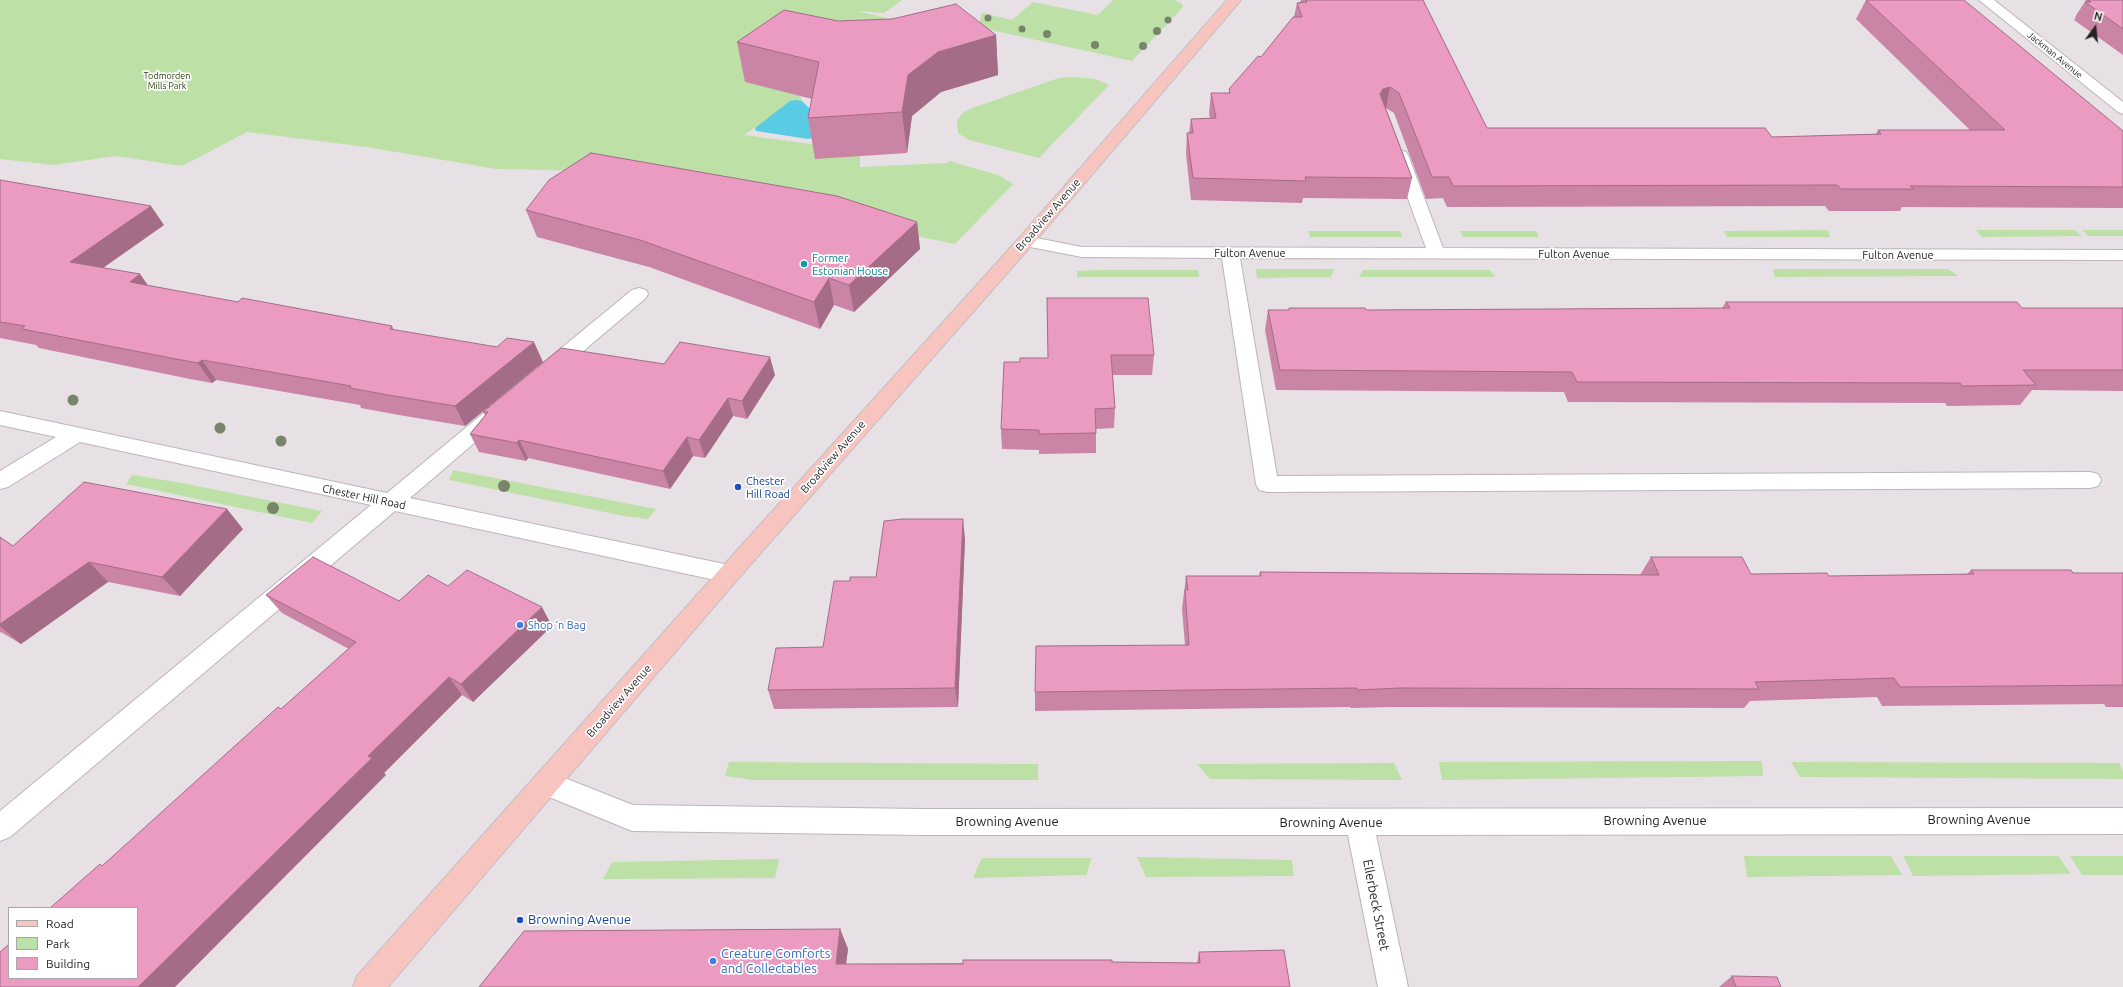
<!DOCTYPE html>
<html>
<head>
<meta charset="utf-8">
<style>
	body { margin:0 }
	#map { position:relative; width:2123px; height:987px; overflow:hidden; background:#e7e1e6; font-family:Ubuntu,sans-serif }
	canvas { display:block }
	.legend { position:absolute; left:8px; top:907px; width:130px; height:72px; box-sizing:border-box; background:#fff; border:1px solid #a8a7a8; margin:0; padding:5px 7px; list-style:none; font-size:12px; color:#252325 }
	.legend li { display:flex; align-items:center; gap:8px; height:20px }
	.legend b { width:20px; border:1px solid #a8a7a8 }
	.north { position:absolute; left:2075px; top:8px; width:40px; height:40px; -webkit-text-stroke:3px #fff; paint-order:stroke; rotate:15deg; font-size:11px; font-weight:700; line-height:16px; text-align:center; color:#252325 }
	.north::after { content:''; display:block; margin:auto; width:14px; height:18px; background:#252325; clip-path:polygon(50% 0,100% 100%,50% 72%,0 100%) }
</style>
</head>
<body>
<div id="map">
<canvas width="2123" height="987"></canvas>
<ul class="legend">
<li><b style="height:5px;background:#f8c4c0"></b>Road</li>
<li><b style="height:11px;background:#bce0a5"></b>Park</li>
<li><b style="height:11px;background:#eb9ac1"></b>Building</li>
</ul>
<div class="north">N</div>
</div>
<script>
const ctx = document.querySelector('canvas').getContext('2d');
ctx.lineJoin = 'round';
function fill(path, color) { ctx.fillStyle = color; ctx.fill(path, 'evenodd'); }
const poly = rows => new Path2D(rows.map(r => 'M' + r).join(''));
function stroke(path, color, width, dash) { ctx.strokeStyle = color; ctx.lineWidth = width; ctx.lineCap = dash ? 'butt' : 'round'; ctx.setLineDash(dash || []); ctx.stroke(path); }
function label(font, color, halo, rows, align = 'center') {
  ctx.font = font + ' Ubuntu,sans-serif'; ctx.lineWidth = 3.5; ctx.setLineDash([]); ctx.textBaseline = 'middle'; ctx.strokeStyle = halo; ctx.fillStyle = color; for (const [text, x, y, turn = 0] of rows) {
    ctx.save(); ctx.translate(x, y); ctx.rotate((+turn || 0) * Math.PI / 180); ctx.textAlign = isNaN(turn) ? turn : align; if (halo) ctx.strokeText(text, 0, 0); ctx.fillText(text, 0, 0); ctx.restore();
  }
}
const green = poly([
	[0,0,902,0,884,13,857,11,887,18,844,61,746,82,800,96,802,101,795,100,744,135,818,145,860,156,860,167,947,163,949,161,998,175,1013,184,955,244,598,171,496,169,367,147,247,132,182,166,116,156,53,165,0,159],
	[1113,0,1174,0,1181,3,1183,7,1132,61,982,28,979,24,982,13,1012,20,1033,2,1098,15],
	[1076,77,1095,79,1109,85,1039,158,969,140,958,133,957,120,964,112,975,107,1059,78],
	[1828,230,1830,237,1727,237,1723,231],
	[1976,230,2075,230,2082,236,1982,237],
	[2082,230,2123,230,2123,236,2088,236],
	[1308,231,1400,231,1402,237,1310,237],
	[1460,231,1536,231,1539,237,1463,237],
	[1256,269,1334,269,1331,277,1257,278],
	[1773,269,1948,269,1958,276,1775,277],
	[1098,270,1198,270,1199,277,1077,277,1077,271],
	[1363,270,1490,270,1495,277,1359,277],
	[453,470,656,509,648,519,624,516,449,480],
	[132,475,182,483,322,511,312,523,126,484],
	[1762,761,1763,776,1442,780,1439,762],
	[729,762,1038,764,1038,780,753,780,725,776],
	[1791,762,2119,763,2123,772,2123,779,1800,777],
	[1394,763,1402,780,1210,779,1197,764],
	[1744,856,1891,856,1902,875,1747,877],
	[1903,856,2058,856,2071,874,1913,876],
	[2070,856,2123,856,2123,875,2082,875],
	[1137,857,1292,860,1294,876,1146,877],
	[982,858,1092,858,1086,875,973,878],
	[779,859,775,878,603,879,612,862]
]);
const water = poly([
	[795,100,802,101,818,117,814,137,808,139,756,131,755,128,790,101]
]);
const minor = poly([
	[1979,0,1994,0,2123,102,2123,114,2118,112,1979,0],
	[1400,150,1406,152,1408,155,1443,248,2123,250,2123,260,1240,258,1277,476,2090,472,2098,474,2101,480,2098,486,2090,488,1267,492,1259,490,1256,484,1222,258,1082,257,1020,245,1017,241,1020,237,1026,236,1082,247,1426,248,1392,155,1394,152,1400,150],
	[639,288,646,290,648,294,646,298,556,374,549,376,542,374,539,369,542,364,632,290,639,288],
	[493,409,500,411,503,416,500,421,410,498,729,565,737,568,741,574,737,580,729,583,395,511,10,837,0,841,0,811,371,505,80,442,8,487,0,489,0,471,56,437,0,425,0,411,387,493,486,411,493,409],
	[547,771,633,805,923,809,2123,808,2123,834,1376,835,1408,987,1378,987,1348,835,923,835,632,831,537,792,533,783,537,774,547,771]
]);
const major = poly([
	[1227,0,1241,0,1032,245,737,580,388,987,353,987,357,976,721,568,1020,237,1227,0]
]);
const trees = [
	[988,18,3.5],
	[1168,20,3.5],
	[1022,29,3.5],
	[1157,31,4],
	[1047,34,4],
	[1095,45,4],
	[1143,46,4],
	[73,400,5.5],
	[220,428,5.5],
	[281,441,5.5],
	[504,486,6],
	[273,508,6]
];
const wall = poly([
	[1301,0,1423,0,1487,128,1772,137,1876,134,1878,130,1970,130,1856,19,1866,0,1964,0,2123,131,2123,208,1902,207,1900,211,1829,211,1825,206,1447,207,1443,198,1426,199,1394,113,1386,108,1412,178,1407,199,1303,198,1302,203,1191,200,1186,154,1187,133,1189,133,1191,119,1210,118,1209,114,1211,93,1229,93,1229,89,1261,57,1294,17,1297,3,1300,2],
	[2086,0,2123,0,2123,55,2074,20,2076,17,2075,17],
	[838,21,996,35,998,75,941,92,912,116,907,153,815,159,808,118,812,99,745,82,737,42],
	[0,180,164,225,103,268,140,274,148,286,238,302,392,326,394,330,543,362,465,426,399,415,361,408,360,405,216,380,212,383,190,379,39,348,36,345,0,338],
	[526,210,917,222,920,249,854,312,834,305,820,329,649,267,537,237],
	[1047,298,1154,355,1152,375,1113,375,1115,408,1114,428,1096,429,1096,453,1039,454,1039,450,1002,449,1001,429,1020,362,1048,358],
	[1726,302,2022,308,2123,308,2123,391,2032,390,2020,405,1947,406,1945,403,1568,402,1564,392,1276,390,1265,330,1268,310,1289,310,1289,308,1366,310,1722,308],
	[664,364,775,375,747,419,733,416,705,458,693,456,670,489,528,458,526,461,479,452,470,434,485,415,483,412],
	[243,529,180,596,108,582,21,644,1,632,0,633,0,537,13,546],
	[965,539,958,707,774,709,768,690,823,647,850,581,876,577],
	[1651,557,1751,574,1829,576,1967,574,1971,570,2073,573,2123,573,2123,707,2106,707,2104,704,1882,706,1877,697,1750,701,1744,708,1393,707,1351,708,1350,707,1035,711,1035,692,1185,645,1182,609,1186,576,1259,576,1260,572,1640,575],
	[448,586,552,626,473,702,462,695,384,773,386,775,281,709,349,649,282,613,266,595,399,601],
	[840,929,848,949,846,964,1112,962,1197,963,1199,952,1290,987,479,987],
	[1732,976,1781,987,1719,987]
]);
const shadedWall = poly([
	[996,35,998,75,941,92,912,116,907,153,902,112,908,75,938,52],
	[1390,87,1386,108,1380,94,1383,89],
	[151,206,164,225,84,281,70,262],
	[917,222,920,249,854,312,849,285],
	[140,274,154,294,130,282],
	[829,278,834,305,820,329,814,302],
	[534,342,543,362,465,426,455,406],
	[770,357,775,375,747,419,742,401],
	[202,360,216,380,212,383,198,363],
	[728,398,733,416,705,458,699,440],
	[687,437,693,456,670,489,663,471],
	[519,440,528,458,526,461,517,443],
	[227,509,243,529,180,596,162,577],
	[963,519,965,539,958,707,955,688],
	[89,562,108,582,21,644,0,626,0,624],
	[542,607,552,626,473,702,461,684],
	[449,677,462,695,384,773,386,775,175,987,138,987,368,756],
	[840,929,848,949,843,984,836,964]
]);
const building = poly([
	[1306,0,1423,0,1487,128,1765,128,1772,137,1881,134,1878,130,2005,130,1866,0,1964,0,2123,131,2123,187,1910,186,1914,189,1841,189,1837,185,1453,186,1449,177,1432,177,1399,93,1390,87,1383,89,1380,94,1412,178,1305,177,1306,181,1193,178,1187,133,1193,133,1191,119,1216,118,1211,93,1230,93,1229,89,1258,56,1261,57,1293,17,1302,17,1297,3,1307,2,1306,0],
	[2088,0,2123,0,2123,29,2085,2,2091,2,2088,0],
	[956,4,996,35,938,52,908,75,902,112,808,118,819,62,737,42,784,10,838,21,892,19,956,4],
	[591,153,837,196,917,222,849,285,829,278,814,302,640,240,526,210,549,180,591,153],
	[0,180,151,206,70,262,140,274,130,282,238,302,242,298,392,326,390,329,497,347,507,338,534,342,455,406,388,395,350,388,351,386,202,360,198,363,176,359,22,329,25,326,0,322,0,180],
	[1047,298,1148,298,1154,355,1111,355,1115,408,1095,409,1096,433,1039,434,1039,430,1001,429,1004,362,1020,362,1020,358,1048,358,1047,298],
	[1726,302,2017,302,2022,308,2123,308,2123,370,2023,370,2036,385,1962,386,1960,383,1577,382,1572,372,1280,370,1268,310,1289,310,1289,308,1365,308,1366,310,1730,308,1726,302],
	[680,342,770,357,742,401,728,398,699,440,687,437,663,471,519,440,517,443,470,434,488,412,483,412,561,348,664,364,680,342],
	[84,482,227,509,162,577,89,562,0,624,0,537,13,546,84,482],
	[903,519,963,519,955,688,768,690,776,648,823,647,834,581,850,581,850,577,876,577,884,521,903,519],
	[313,557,399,601,428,575,448,586,467,570,542,607,461,684,449,677,368,756,372,758,138,987,0,987,0,952,9,944,9,978,137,978,137,908,50,908,100,864,102,866,278,707,281,709,356,642,266,595,313,557],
	[1651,557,1742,557,1751,574,1827,573,1829,576,1974,574,1971,570,2071,570,2073,573,2123,573,2123,685,1900,687,1894,678,1755,682,1759,689,1400,688,1357,690,1357,688,1035,692,1036,646,1189,645,1185,590,1188,590,1186,576,1261,576,1260,572,1659,575,1651,557],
	[840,929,836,964,963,964,963,960,1112,960,1112,962,1200,963,1199,952,1284,950,1290,987,479,987,524,931,840,929],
	[1732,976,1777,977,1781,987,1736,987,1732,976]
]);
const markers = [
	[804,264,4,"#0f9aa8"],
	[738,487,4,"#1a4fb4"],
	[520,625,4,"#3f7fe0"],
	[520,920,4,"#1a4fb4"],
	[713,961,4,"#3f7fe0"]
];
const farStreetnames = [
	["Jackman Avenue",2055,55,39]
];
const farParknames = [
	["Todmorden",167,76],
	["Mills Park",167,86]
];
const streetNames = [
	["Broadview Avenue",1048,215,-49],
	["Fulton Avenue",1250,253],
	["Fulton Avenue",1574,254],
	["Fulton Avenue",1898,255],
	["Broadview Avenue",833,457,-49],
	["Chester Hill Road",364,497,12],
	["Broadview Avenue",619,701,-49]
];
const cultureNames = [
	["Former",812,258],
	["Estonian House",812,271]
];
const transitNames = [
	["Chester",746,481],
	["Hill Road",746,494]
];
const shopNames = [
	["Shop ‘n Bag",528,625]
];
const nearStreetnames = [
	["Browning Avenue",1979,820],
	["Browning Avenue",1655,821],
	["Browning Avenue",1007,822],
	["Browning Avenue",1331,823],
	["Ellerbeck Street",1376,905,79]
];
const nearTransitnames = [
	["Browning Avenue",528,920]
];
const nearShopnames = [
	["Creature Comforts",721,954],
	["and Collectables",721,969]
];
fill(green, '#bce0a5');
fill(water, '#5acbe5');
stroke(minor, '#bbb5ba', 2);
stroke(major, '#c2c1c2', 2);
fill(minor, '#fff');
fill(major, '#f8c4c0');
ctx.fillStyle = '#79856b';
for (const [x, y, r] of trees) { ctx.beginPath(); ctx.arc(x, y, r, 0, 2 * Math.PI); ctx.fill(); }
fill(wall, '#ca84a6');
fill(shadedWall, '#a46c87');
fill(building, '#eb9ac1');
stroke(building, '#a46c87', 1);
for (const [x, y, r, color] of markers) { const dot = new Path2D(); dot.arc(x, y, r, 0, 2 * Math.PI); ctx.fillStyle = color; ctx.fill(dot); stroke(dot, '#fff', 1.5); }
label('9px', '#252325', '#fff', farStreetnames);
label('9px', '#1f3a06', '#fff', farParknames);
label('11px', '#252325', '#fff', streetNames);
label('11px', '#0d838f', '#fff', cultureNames, 'left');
label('11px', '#164399', '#fff', transitNames, 'left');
label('11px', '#366cbe', '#fff', shopNames, 'left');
label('13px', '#252325', '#fff', nearStreetnames);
label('13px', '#164399', '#fff', nearTransitnames, 'left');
label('13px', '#366cbe', '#fff', nearShopnames, 'left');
</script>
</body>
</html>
